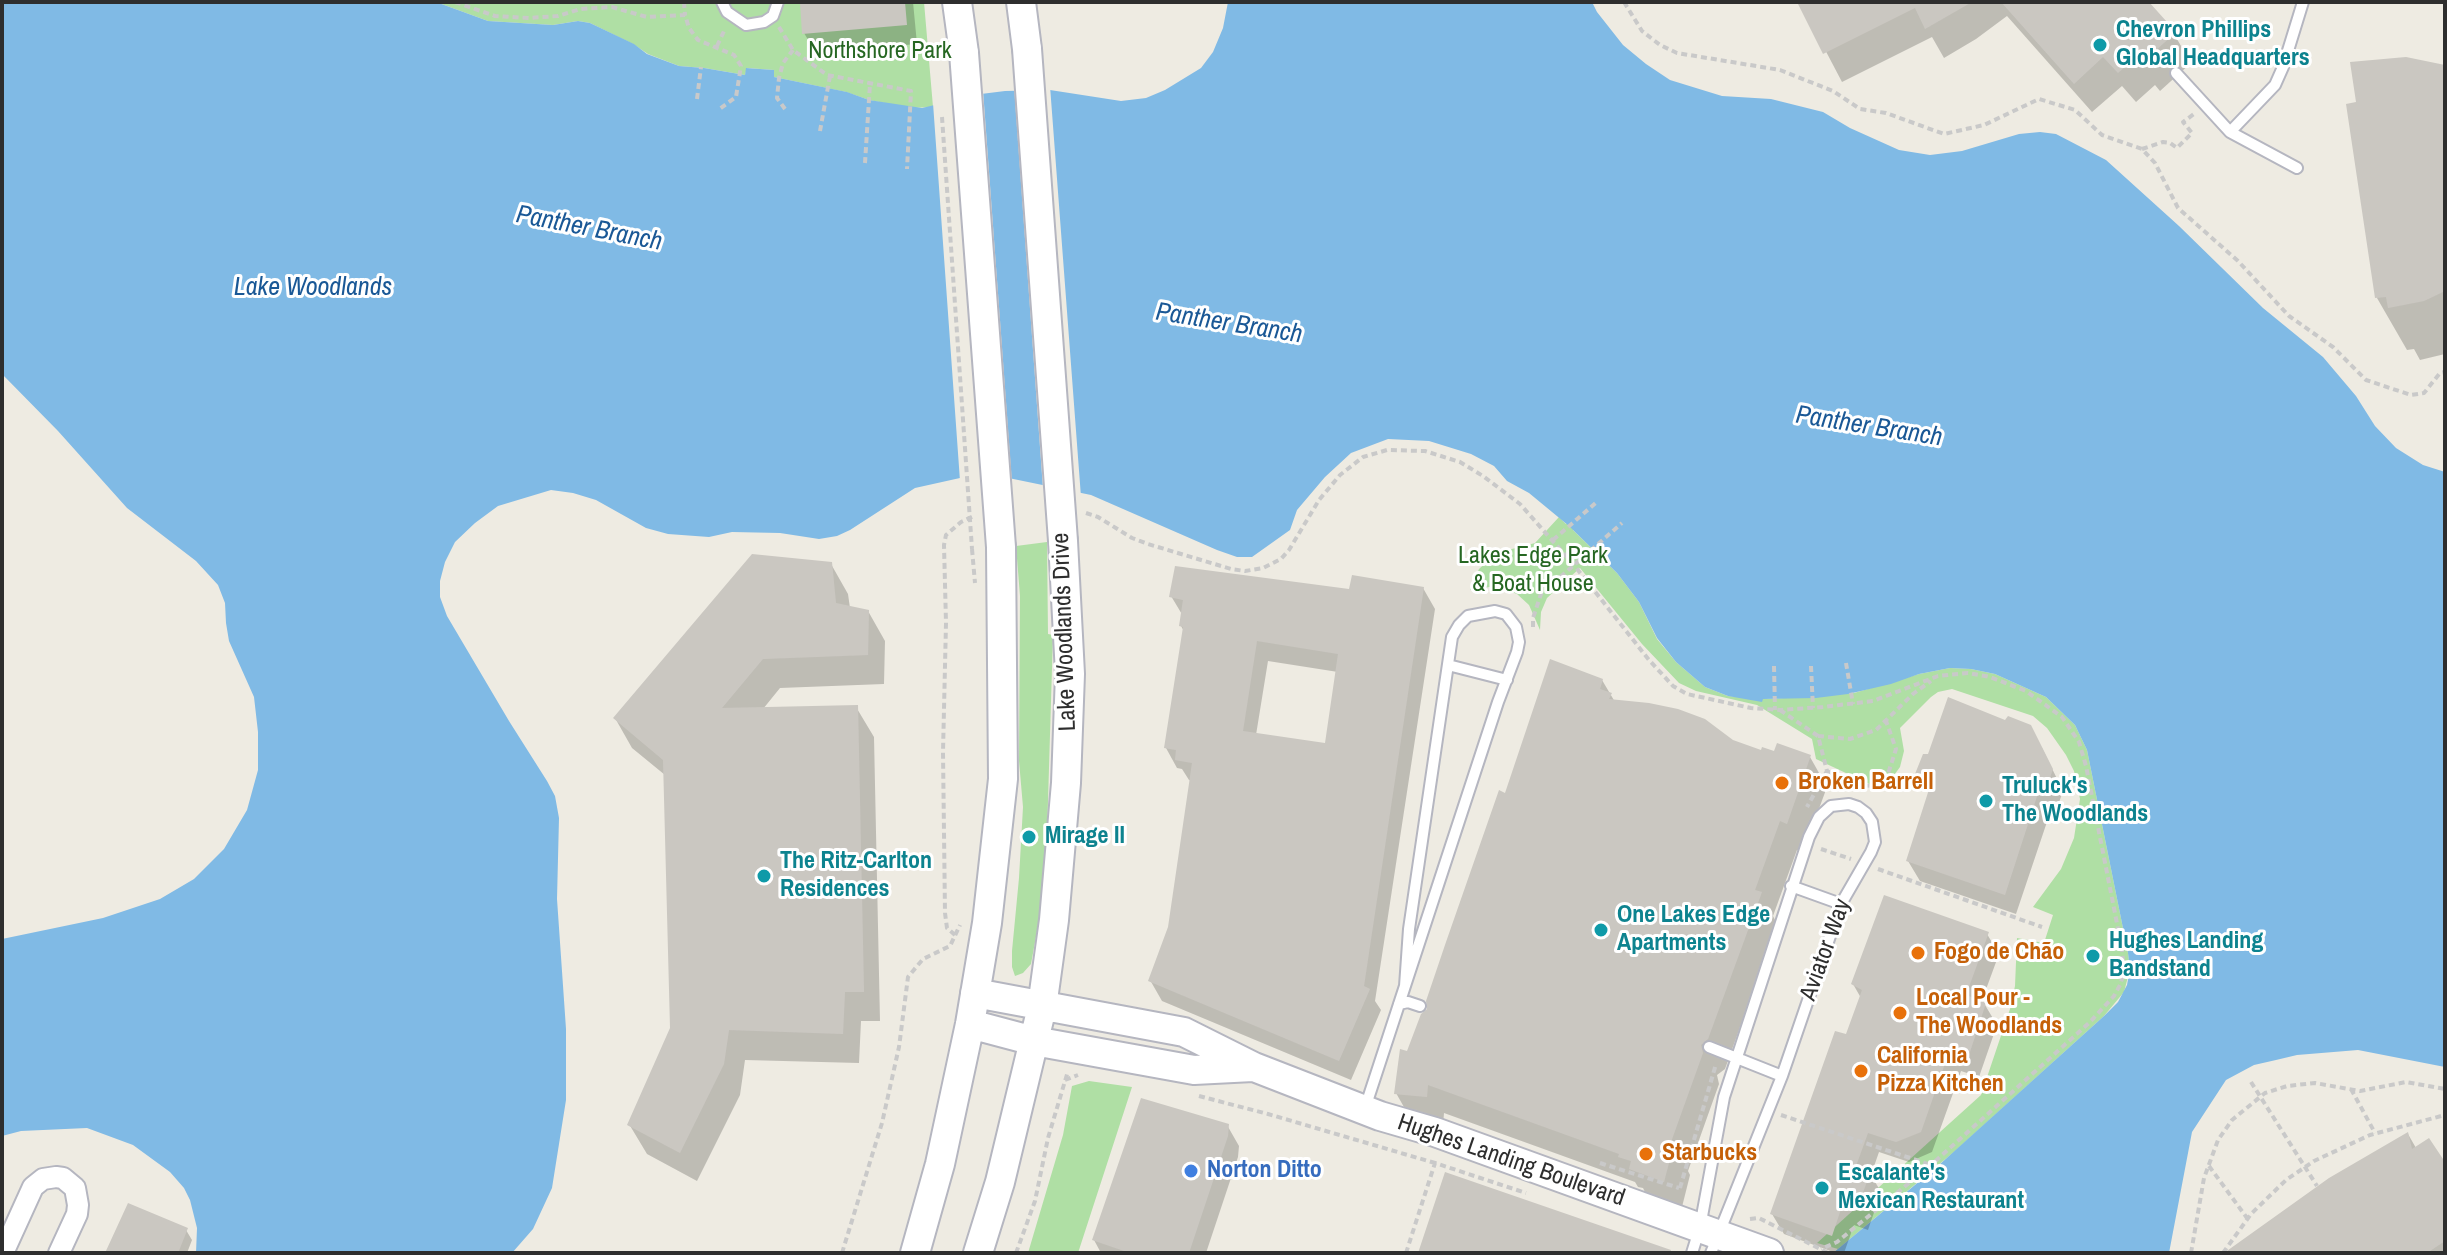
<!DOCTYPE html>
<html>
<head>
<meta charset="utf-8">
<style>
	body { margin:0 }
	#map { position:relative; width:2447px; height:1255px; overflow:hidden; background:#eeebe2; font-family:"Archivo Narrow",sans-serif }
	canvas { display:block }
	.frame { position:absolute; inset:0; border:4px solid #2e2e2e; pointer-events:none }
</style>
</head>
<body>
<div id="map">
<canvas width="2447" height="1255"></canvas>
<div class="frame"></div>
</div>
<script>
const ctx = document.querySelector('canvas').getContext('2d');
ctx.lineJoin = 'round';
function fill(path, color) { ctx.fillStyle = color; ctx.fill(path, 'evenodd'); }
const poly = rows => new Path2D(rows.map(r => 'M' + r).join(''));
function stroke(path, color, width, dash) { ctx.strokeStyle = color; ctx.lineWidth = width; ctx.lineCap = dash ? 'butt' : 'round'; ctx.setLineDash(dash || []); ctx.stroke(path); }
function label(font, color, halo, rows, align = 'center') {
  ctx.font = font + ' "Archivo Narrow",sans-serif'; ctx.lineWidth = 6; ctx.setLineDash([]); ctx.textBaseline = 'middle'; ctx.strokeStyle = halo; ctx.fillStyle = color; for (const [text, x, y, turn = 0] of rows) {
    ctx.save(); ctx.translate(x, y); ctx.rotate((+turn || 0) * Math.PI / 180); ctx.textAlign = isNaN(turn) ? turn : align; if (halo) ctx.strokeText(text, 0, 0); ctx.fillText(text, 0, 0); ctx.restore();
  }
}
const green = poly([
	[436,2,924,2,933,107,911,108,869,100,846,92,774,77,774,70,747,68,745,75,704,68,679,66,648,54,633,44,590,23,578,21,553,25,488,21],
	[1597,497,1573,530,1617,573,1639,602,1657,639,1676,662,1705,687,1728,696,1770,699,1854,693,1919,674,1950,668,1971,669,1995,674,2046,697,2075,725,2087,750,2128,953,2130,969,2124,992,2104,1016,1955,1151,1838,1249,1817,1243,1981,1095,2010,1009,2015,986,2017,938,2044,943,2053,915,2033,907,2061,869,2074,838,2080,799,2074,771,2066,755,2047,728,2033,716,1952,689,1938,692,1931,697,1900,728,1904,751,1900,767,1889,782,1880,789,1816,759,1812,739,1757,705,1696,691,1679,683,1642,644,1580,568,1547,598,1541,612,1540,630,1529,605,1517,594,1496,586,1470,590,1479,569,1491,558,1508,550,1535,543,1559,517,1566,524],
	[1047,542,1048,634,1053,635,1047,834,1040,915,1031,964,1023,973,1015,976,1012,967,1012,951,1019,878,1023,807,1019,761,1020,596,1016,546],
	[1089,1081,1132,1087,1078,1253,1028,1253,1063,1135,1072,1086]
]);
const water = poly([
	[2,2,436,2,488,21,553,25,578,21,590,23,634,44,647,54,679,66,704,68,745,75,746,68,774,70,774,77,779,78,847,92,869,100,922,108,981,94,1005,91,1050,90,1121,101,1146,98,1165,90,1201,68,1213,52,1223,28,1228,2,1592,2,1597,12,1623,45,1646,64,1670,80,1722,96,1771,99,1823,112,1850,128,1899,150,1930,155,1962,151,2019,134,2040,132,2056,134,2106,160,2179,226,2263,308,2323,357,2356,396,2375,426,2396,448,2423,465,2445,472,2445,1067,2358,1050,2297,1055,2276,1060,2254,1065,2226,1080,2192,1132,2169,1253,1833,1253,1939,1165,2104,1016,2118,1002,2127,985,2130,969,2128,953,2087,750,2075,725,2046,697,1995,674,1971,669,1950,668,1919,674,1891,684,1848,694,1816,698,1763,699,1762,702,1728,696,1705,687,1676,662,1657,638,1639,602,1617,573,1569,526,1529,493,1507,481,1494,466,1471,454,1429,441,1388,439,1351,453,1325,477,1297,510,1290,530,1252,557,1237,557,1217,550,1091,495,994,475,969,476,915,488,850,530,837,536,819,539,780,533,732,532,709,537,668,534,646,528,596,500,573,493,551,490,498,506,475,523,455,542,445,562,440,581,440,597,447,616,509,721,547,781,555,796,559,818,557,899,566,1029,566,1100,552,1188,533,1229,512,1253,196,1253,197,1228,190,1200,184,1188,170,1172,133,1145,87,1128,21,1131,2,1136,2,939,103,918,160,899,194,879,224,849,247,810,258,770,258,732,254,697,229,641,226,623,225,603,218,585,196,561,127,508,58,431,2,374]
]);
const pier = poly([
	[1014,86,1050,86,1081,497,1043,489],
	[983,90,1012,483,994,479,960,481,933,103]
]);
const shadow = poly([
	[802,2,913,2,917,44,816,53,804,33],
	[1800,2,2146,2,2174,34,2191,63,2160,91,2155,85,2136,102,2122,86,2092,112,2007,16,1976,39,1944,58,1932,37,1842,82],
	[2445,69,2445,354,2420,360,2414,349,2407,350,2377,298],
	[831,564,848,594,850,608,868,611,885,641,884,684,780,688,763,709,856,707,874,737,880,1021,861,1021,859,1063,745,1060,740,1095,697,1181,647,1154,629,1124,672,1028,665,775,632,748,615,718],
	[1423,588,1435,609,1375,1001,1381,1010,1351,1080,1162,1001,1150,980,1170,928,1192,781,1189,780,1182,769,1177,768,1166,748,1185,633,1181,626,1183,616,1171,596],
	[1268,661,1338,672,1326,746,1256,735],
	[1602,680,1615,702,1762,752,1810,757,1827,787,1803,852,1797,850,1773,916,1777,924,1725,1069,1717,1075,1719,1084,1688,1171,1690,1175,1681,1211,1648,1198,1643,1188,1638,1187,1635,1182,1444,1113,1443,1126,1413,1123,1396,1093,1408,1053,1429,1010,1507,795],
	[2042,748,2063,791,2056,811,2051,810,2016,914,1920,881,1908,861,1930,795,1918,774],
	[1987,934,1999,954,1981,1003,1985,1005,1997,1025,1979,1077,1961,1071,1932,1152,1909,1162,1879,1152,1871,1175,1881,1192,1868,1230,1854,1225,1844,1253,1836,1253,1784,1234,1772,1214,1847,1037,1861,998,1853,984],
	[1227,1125,1239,1146,1238,1157,1206,1253,1101,1253,1094,1240],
	[2408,1134,2416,1148,2445,1166,2445,1253,2237,1253],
	[186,1230,192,1240,187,1253,108,1253]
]);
const building = poly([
	[800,2,905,2,907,25,802,34],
	[1797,2,1972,2,1925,29,1915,8,1823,54],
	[2001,2,2149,2,2176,32,2142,63,2136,57,2118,73,2103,57,2074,84],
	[2406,57,2445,65,2445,291,2424,301,2388,308,2386,297,2375,298,2346,104,2356,102,2350,62],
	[752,554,832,562,836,603,869,610,868,655,763,659,722,708,858,705,864,992,845,992,843,1034,729,1030,724,1064,680,1153,627,1125,670,1028,663,760,613,718],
	[1175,566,1349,589,1352,575,1424,587,1364,986,1370,989,1339,1061,1148,981,1168,927,1192,763,1175,760,1176,750,1164,748,1183,627,1179,626,1183,600,1169,597],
	[1257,641,1338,654,1325,743,1243,731],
	[1550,659,1603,679,1600,689,1612,693,1609,699,1649,703,1678,709,1705,719,1733,740,1761,750,1762,747,1774,751,1777,743,1811,755,1787,824,1780,821,1755,890,1762,892,1708,1039,1701,1045,1703,1053,1671,1142,1674,1144,1664,1182,1629,1169,1631,1161,1618,1157,1619,1154,1428,1085,1427,1097,1394,1094,1400,1049,1407,1051,1421,1014,1427,1009,1426,1001,1446,942,1499,790,1505,793],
	[1948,697,2005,720,2008,716,2031,725,2053,769,2045,792,2039,790,2005,895,1906,861,1932,780,1915,774,1923,754,1928,754],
	[1884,895,1989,932,1966,995,1986,1003,1968,1058,1949,1052,1921,1132,1896,1142,1868,1133,1856,1166,1871,1171,1856,1211,1842,1206,1832,1236,1770,1214,1835,1031,1846,1034,1862,990,1851,984],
	[1141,1098,1229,1124,1228,1136,1189,1253,1130,1253,1092,1240],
	[2408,1132,2412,1149,2429,1138,2445,1162,2445,1241,2427,1253,2224,1253,2329,1178],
	[1445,1172,1671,1250,1670,1253,1418,1253],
	[128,1203,188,1228,178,1253,105,1253]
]);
const path = poly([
	[455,2,495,16,529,18,558,16,580,9,612,7,647,17,685,15,689,28,698,40,734,55,741,66,736,97,718,110],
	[684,2,685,15],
	[1624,2,1642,31,1660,45,1677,53,1780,70,1833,91,1860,109,1886,113,1944,134,1984,125,2039,99,2075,110,2102,135,2142,149,2155,163,2178,208,2238,261,2289,316,2333,347,2366,380,2411,395,2424,393,2440,373,2445,372],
	[779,27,793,50,827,75,911,91,907,169],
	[717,46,725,29],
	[697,99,701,67],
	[785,109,777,98,779,78,783,63,793,50],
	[820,131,830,76],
	[2142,149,2163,142,2170,143,2177,148,2192,133,2183,122,2194,114],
	[865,163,870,84],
	[1086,513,1098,517,1132,538,1148,544,1231,569,1245,571,1263,568,1281,559,1289,550,1319,500,1340,475,1363,457,1387,450,1425,451,1460,462,1483,476,1520,504,1574,565,1649,660,1673,686,1687,694,1751,708,1780,710,1823,707,1873,701,1938,676,1968,673,1990,677,2026,691,2062,717,2079,742,2086,766,2122,949,2124,973,2120,985,2114,996,2089,1023,1931,1165,1837,1242,1821,1249],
	[1553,540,1598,501],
	[972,549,975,583],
	[1533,627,1533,618,1541,594,1622,523],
	[1846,663,1853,704],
	[1774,666,1775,710],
	[1811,666,1813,708],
	[1780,710,1818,736,1827,771,1807,807],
	[1818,736,1850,739,1876,730,1913,694,1931,681],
	[1827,771,1852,784,1872,786,1888,774,1896,749,1886,721],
	[1821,849,1851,859],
	[1878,869,2042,927],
	[955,935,947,928,945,913,943,752,946,623,944,545,946,535,961,522,974,516],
	[1065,1080,1078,1075],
	[2251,1082,2317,1186],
	[2351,1089,2375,1133],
	[1199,1096,1268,1114,1435,1163],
	[1781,1115,1931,1165],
	[1600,1163,1679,1188],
	[2209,1166,2247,1218],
	[1680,1188,1716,1064],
	[1750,1219,1759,1218,1828,1253],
	[842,1253,882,1123,899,1047,908,977,923,959,950,946,960,925],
	[1016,1253,1035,1201,1048,1138,1068,1071],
	[1406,1253,1435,1163,1526,1193],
	[2191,1253,2204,1178,2218,1140,2232,1120,2265,1093,2287,1086,2315,1083,2360,1091,2406,1082,2445,1089],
	[2223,1253,2251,1214,2286,1180,2314,1161,2370,1135,2445,1115]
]);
const lane = poly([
	[722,2,727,12,746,25,764,22,773,16,778,2],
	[2176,73,2230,132,2297,168],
	[2230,132,2275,85,2283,67,2303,2],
	[1448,665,1507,680],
	[1791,886,1841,904],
	[1399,1004,1408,1002,1420,1006],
	[1709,1047,1782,1076],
	[1365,1108,1498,702,1517,652,1519,642,1516,627,1506,614,1495,611,1468,616,1459,625,1452,637,1409,929,1405,986],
	[1692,1253,1700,1227,1724,1097,1809,837,1819,817,1831,806,1849,804,1858,807,1866,813,1872,822,1875,842,1871,852,1841,904,1782,1076,1711,1253]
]);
const street = poly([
	[3,1253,33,1187,43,1179,56,1177,63,1178,75,1188,78,1205,77,1214,59,1253]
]);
const secondary = poly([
	[957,2,964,53],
	[1021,2,1027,49],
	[975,993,1184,1032,1254,1067,1380,1116,1435,1132,1769,1253],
	[970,1024,1034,1041,1194,1070,1253,1067],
	[915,1253,940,1164,970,1024,987,923,1003,779,1001,547],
	[978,1253,1000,1182,1042,1007,1054,920,1066,783,1070,674,1063,541]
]);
const pathBridge = poly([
	[942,117,972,549]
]);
const secondaryBridge = poly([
	[1027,49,1063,541],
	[964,53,1001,547]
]);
const markers = [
	[2100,45,8,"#0f9aa8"],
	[1782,783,8,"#e8710a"],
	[1986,801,8,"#0f9aa8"],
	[1029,837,8,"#0f9aa8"],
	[764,876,8,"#0f9aa8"],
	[1601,930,8,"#0f9aa8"],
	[1918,953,8,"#e8710a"],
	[2093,956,8,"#0f9aa8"],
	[1900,1013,8,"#e8710a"],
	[1861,1071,8,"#e8710a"],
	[1646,1154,8,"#e8710a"],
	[1191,1171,8,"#3f7fe0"],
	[1822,1188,8,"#0f9aa8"]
];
const cultureNames = [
	["Chevron Phillips",2116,31],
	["Global Headquarters",2116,59],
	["Truluck's",2002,787],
	["The Woodlands",2002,815],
	["Mirage II",1045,837],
	["The Ritz-Carlton",780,862],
	["Residences",780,890],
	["One Lakes Edge",1617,916],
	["Apartments",1617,944],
	["Hughes Landing",2109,942],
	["Bandstand",2109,970],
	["Escalante's",1838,1174],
	["Mexican Restaurant",1838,1202]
];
const parkNames = [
	["Northshore Park",880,52],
	["Lakes Edge Park",1533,557],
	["& Boat House",1533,585]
];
const streetNames = [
	["Lake Woodlands Drive",1065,632,-92],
	["Aviator Way",1826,950,-70],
	["Hughes Landing Boulevard",1511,1161,19]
];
const foodNames = [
	["Broken Barrell",1798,783],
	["Fogo de Chão",1934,953],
	["Local Pour -",1916,999],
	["The Woodlands",1916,1027],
	["California",1877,1057],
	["Pizza Kitchen",1877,1085],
	["Starbucks",1662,1154]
];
const shopNames = [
	["Norton Ditto",1207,1171]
];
const waterNames = [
	["Panther Branch",589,229,11],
	["Lake Woodlands",313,288],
	["Panther Branch",1229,324,9],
	["Panther Branch",1869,427,9]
];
fill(green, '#afdfa4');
fill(water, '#80bae5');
fill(pier, '#eeebe2');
fill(shadow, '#0003');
fill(building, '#cac7c1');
stroke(lane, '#b5b6c0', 14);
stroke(street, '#b5b6c0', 24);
stroke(secondary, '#b5b6c0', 32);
stroke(path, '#c9c9c9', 4, [6, 4]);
stroke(lane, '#fff', 10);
stroke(street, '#fff', 20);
stroke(secondary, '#fff', 28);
stroke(secondaryBridge, '#b5b6c0', 32, []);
stroke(pathBridge, '#c9c9c9', 4, [6, 4]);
stroke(secondaryBridge, '#fff', 28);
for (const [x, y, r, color] of markers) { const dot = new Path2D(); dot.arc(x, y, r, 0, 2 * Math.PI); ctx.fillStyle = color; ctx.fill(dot); stroke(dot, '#fff', 3); }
label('bold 24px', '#0d838f', '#fff', cultureNames, 'left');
label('24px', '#266722', '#fff', parkNames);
label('24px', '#2e2e2e', '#fff', streetNames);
label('bold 24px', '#c56008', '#fff', foodNames, 'left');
label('bold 24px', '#366cbe', '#fff', shopNames, 'left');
label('italic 26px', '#1a5896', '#fff', waterNames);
</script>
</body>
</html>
